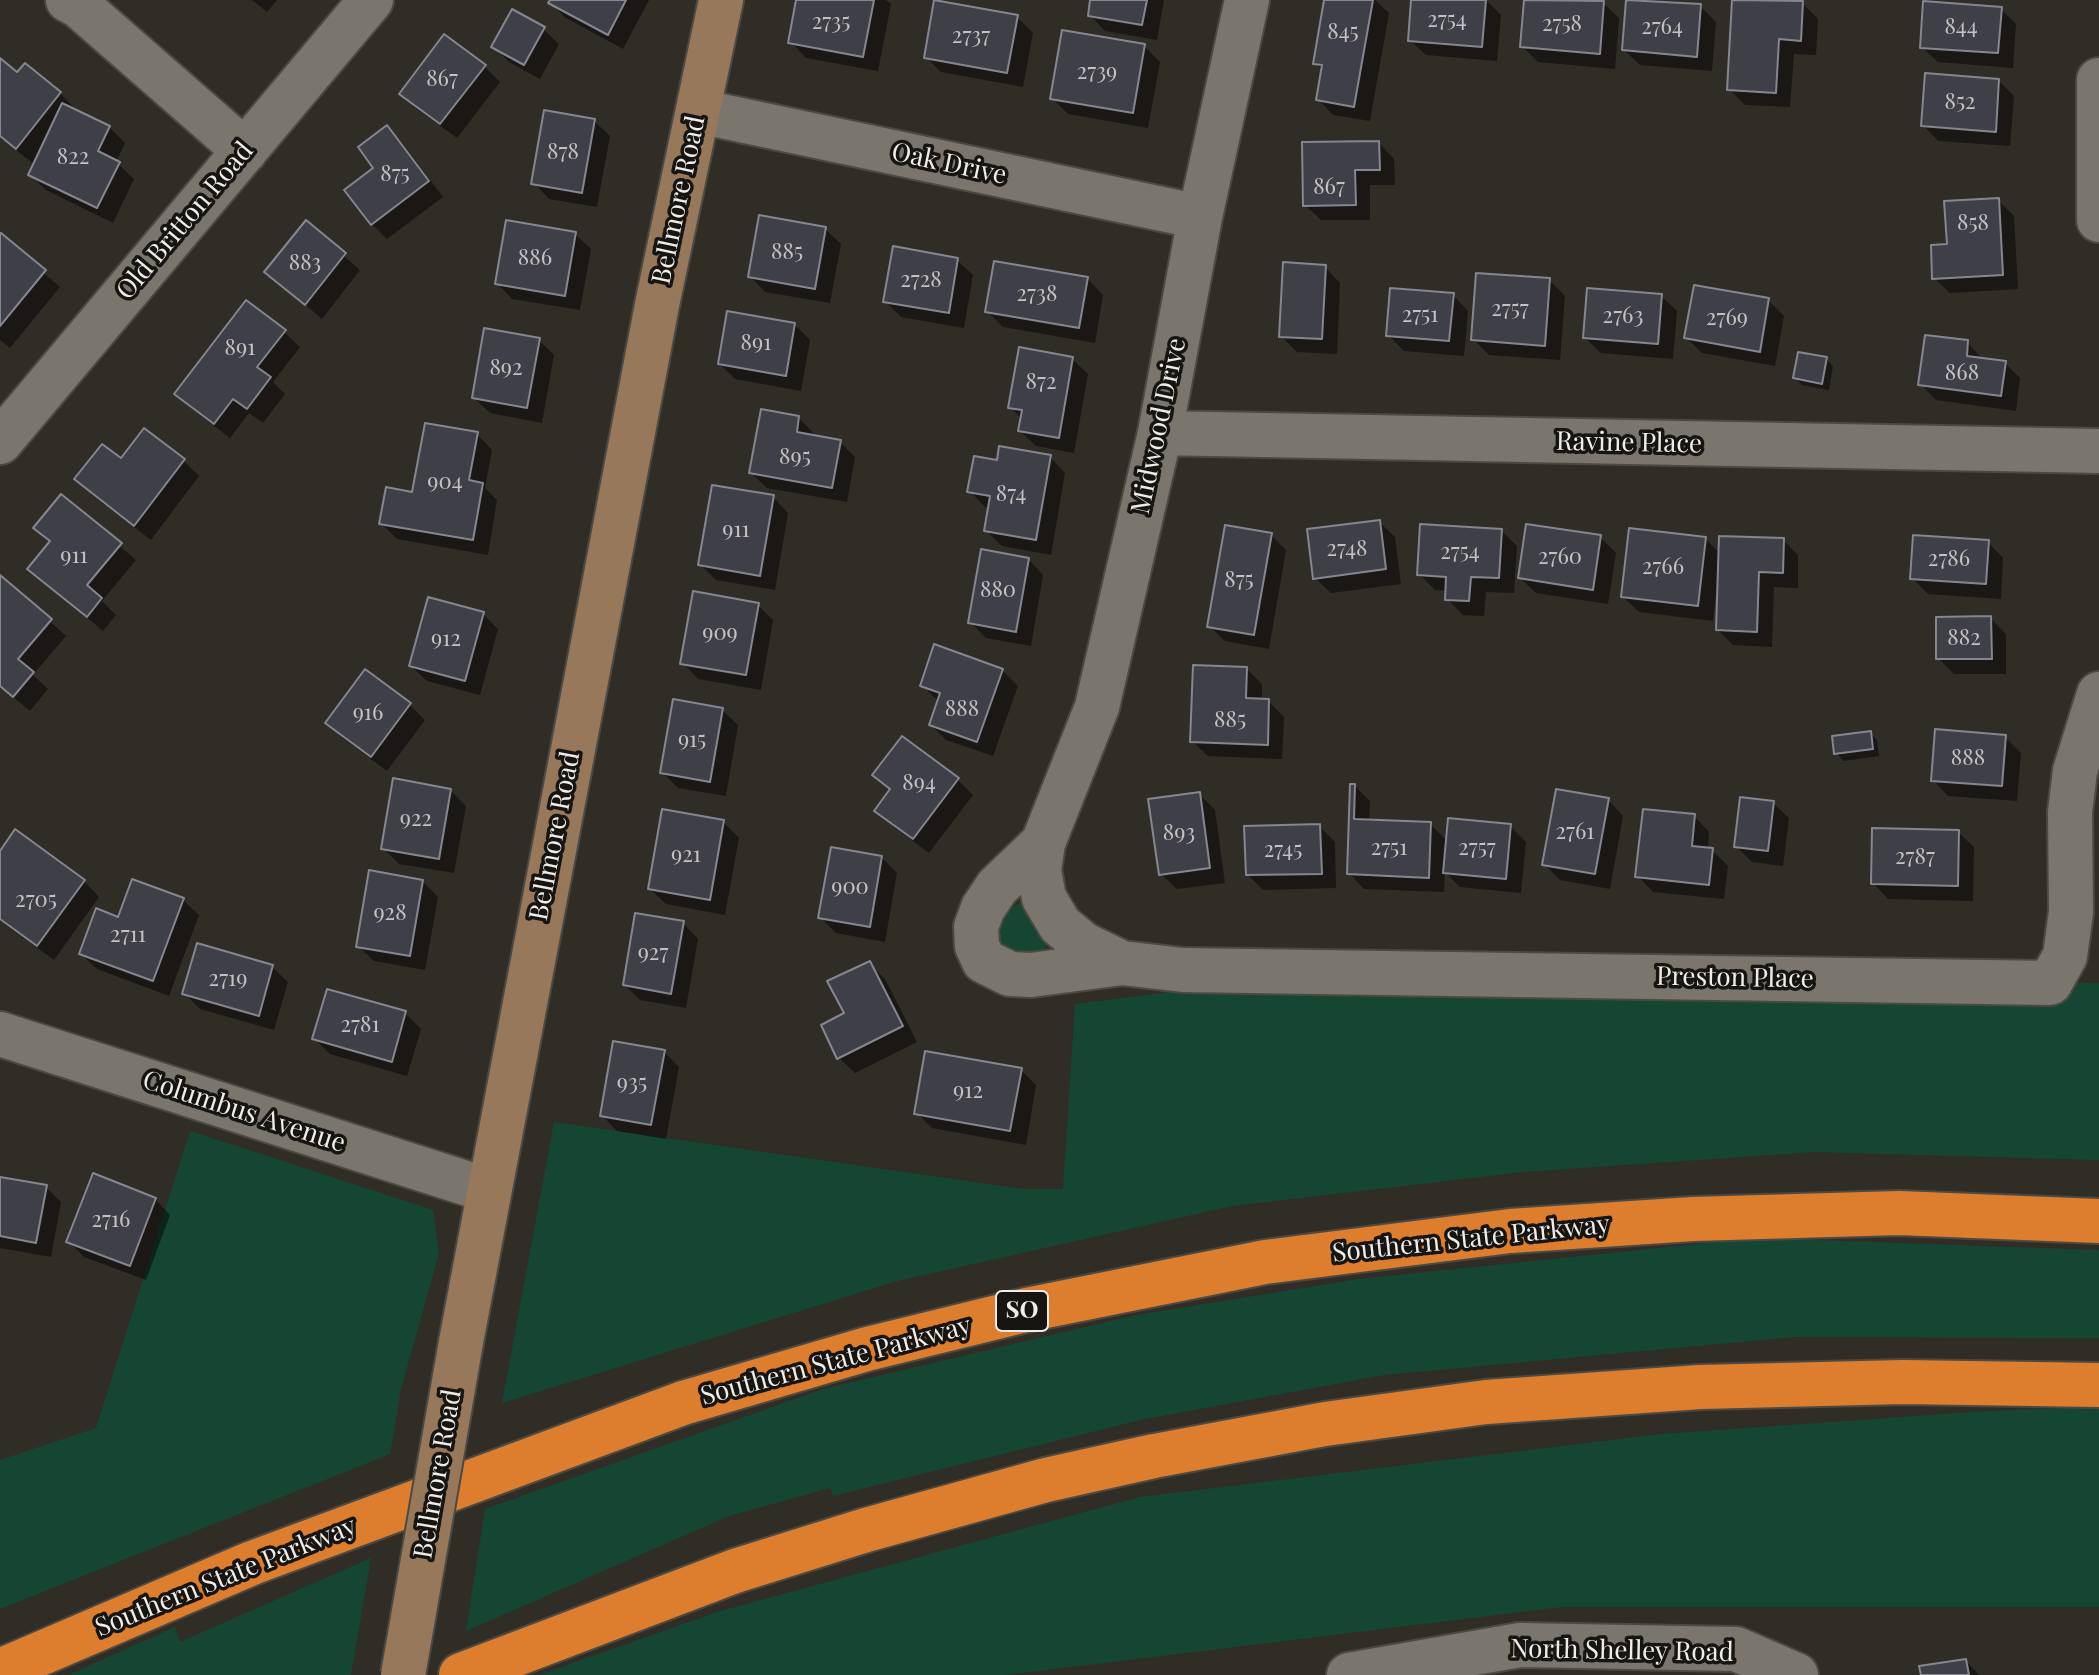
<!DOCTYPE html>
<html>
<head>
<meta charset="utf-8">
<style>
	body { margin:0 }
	canvas { display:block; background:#302c26 }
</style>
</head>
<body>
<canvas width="2099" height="1675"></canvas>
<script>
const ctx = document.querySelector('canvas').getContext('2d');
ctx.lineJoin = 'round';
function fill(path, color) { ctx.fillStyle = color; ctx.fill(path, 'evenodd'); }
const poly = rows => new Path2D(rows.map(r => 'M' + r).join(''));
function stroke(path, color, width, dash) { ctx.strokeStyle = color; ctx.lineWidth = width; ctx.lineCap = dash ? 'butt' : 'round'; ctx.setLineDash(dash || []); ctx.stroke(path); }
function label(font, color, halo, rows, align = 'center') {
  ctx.font = font + ' "Playfair Display",serif'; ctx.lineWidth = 7; ctx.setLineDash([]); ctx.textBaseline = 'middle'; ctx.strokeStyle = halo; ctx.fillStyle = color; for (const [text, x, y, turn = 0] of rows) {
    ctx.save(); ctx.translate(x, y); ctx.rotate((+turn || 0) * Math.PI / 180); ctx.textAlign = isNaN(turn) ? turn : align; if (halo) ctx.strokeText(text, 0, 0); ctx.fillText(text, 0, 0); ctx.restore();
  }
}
const green = poly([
	[1031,895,1056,940,1040,951,1024,958,998,952,994,920],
	[2077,983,2099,983,2099,1160,1814,1152,1523,1172,1232,1206,897,1281,502,1403,554,1122,1024,1189,1063,1189,1075,1004,1172,992,2052,1002],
	[190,1131,433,1210,439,1253,401,1389,390,1454,0,1609,0,1460,96,1428],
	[1755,1238,2099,1250,2099,1338,1794,1337,1384,1375,1140,1420,833,1496,830,1488,729,1516,466,1631,485,1509,823,1389,1136,1315,1359,1279],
	[2099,1407,2099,1607,1562,1607,1006,1675,539,1675,717,1612,1140,1497,1661,1434,1988,1411],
	[371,1558,351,1675,68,1675,175,1627,180,1642]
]);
const shadow = poly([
	[252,0,277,0,267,12],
	[552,0,649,0,623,49,566,18,550,3],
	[798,0,886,0,891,4,878,71,806,58,791,42],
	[1092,0,1164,0,1157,40,1105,31,1090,15],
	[1326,0,1375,0,1389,13,1370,121,1333,115,1318,99,1323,71,1315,63],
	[1413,0,1486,0,1501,15,1497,61,1426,55,1410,40],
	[1526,0,1603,3,1619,18,1615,69,1538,62,1522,46],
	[1628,0,1700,6,1716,22,1712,71,1640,65,1624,50],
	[1734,0,1802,3,1818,19,1816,55,1794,54,1790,107,1745,105,1729,89],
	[2001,9,2016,24,2013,68,1938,62,1922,47],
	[1017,17,1033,33,1023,87,941,72,926,57],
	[543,29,559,44,540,79,509,62,494,46],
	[1144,46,1160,62,1148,128,1068,114,1052,98],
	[0,61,18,75,60,93,75,109,74,110,109,127,125,143,116,162,134,179,113,223,46,190,30,175,35,165,0,137],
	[484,66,500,82,457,138,417,109,402,94],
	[1999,81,2014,96,2010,146,1938,141,1923,125],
	[594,121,610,136,597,207,549,199,534,183],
	[387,127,402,143,443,197,387,239,372,224,376,168],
	[1379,143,1394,159,1395,185,1370,185,1370,220,1321,220,1305,205],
	[1998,200,2014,216,2018,289,1950,293,1934,278,1949,246],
	[306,223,360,270,322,319,267,272],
	[825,229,841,244,830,303,765,292,750,276],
	[575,234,591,249,580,310,512,299,497,283],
	[1,236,60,287,10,348,0,340],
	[957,260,973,275,964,328,901,317,885,301],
	[1325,267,1340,283,1337,354,1297,352,1281,336],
	[1088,279,1103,295,1095,343,1003,327,987,311],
	[1549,280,1565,296,1560,360,1489,355,1473,339],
	[1453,295,1468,311,1464,356,1404,351,1388,335],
	[1661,296,1677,311,1673,359,1601,353,1585,338],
	[1768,300,1784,316,1775,366,1702,353,1687,338],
	[794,324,810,340,801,391,735,379,720,364],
	[284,332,300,347,273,382,285,394,263,423,249,413,230,438,192,409,177,394],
	[539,340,554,355,542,423,490,413,474,398],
	[1967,342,1983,360,2005,363,2020,378,2016,411,1936,400,1921,384],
	[1072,359,1088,374,1074,453,1036,446,1020,431,1022,419,1010,407],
	[1826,359,1833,366,1829,390,1802,385,1795,378],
	[799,418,814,434,813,437,840,442,855,457,847,502,767,488,751,473],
	[145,431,184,461,199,476,151,540,92,495,77,479,121,461],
	[477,434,492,450,485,488,497,500,488,555,397,539,381,523],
	[1050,457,1065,473,1051,555,1002,546,986,531,990,508,985,507,970,491,998,462],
	[61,496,136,560,102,601,116,615,103,631,30,569,51,542,36,527],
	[773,497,788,513,775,590,716,580,700,564],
	[1379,522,1395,537,1401,584,1331,593,1315,578],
	[1502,531,1517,546,1514,593,1486,592,1484,616,1463,615,1447,599,1448,591,1435,590,1419,574],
	[1271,535,1286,550,1269,649,1225,641,1209,626],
	[1600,537,1616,553,1608,604,1536,593,1520,578],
	[1705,538,1720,554,1783,540,1798,555,1798,588,1774,587,1772,647,1733,645,1718,630,1719,595,1716,595,1713,621,1639,612,1623,597],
	[1988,542,2003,558,2001,599,1928,594,1912,578],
	[1028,559,1043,575,1031,646,986,638,970,622],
	[0,577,66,636,33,675,48,689,30,711,0,686],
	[758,605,773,620,761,690,698,679,683,663],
	[483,614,498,629,480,695,427,681,411,666],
	[1990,618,2006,634,2006,674,1954,674,1938,658],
	[1247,669,1262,684,1262,701,1268,701,1284,717,1282,759,1208,756,1192,741],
	[1002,670,1018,686,993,756,946,740,931,725,938,701,922,685],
	[410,705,425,720,387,771,343,738,327,723],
	[722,710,738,725,726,796,678,788,662,772],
	[1870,733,1877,740,1879,756,1844,761,1836,753],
	[2005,737,2021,753,2017,801,1948,796,1933,780],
	[875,775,957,779,973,795,929,853,893,826,877,810,891,791],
	[1355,786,1370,801,1369,822,1430,824,1448,842,1510,826,1526,842,1521,893,1460,887,1445,872,1444,892,1364,889,1349,873],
	[450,790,466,806,454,873,399,864,383,848],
	[1199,794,1215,810,1225,883,1177,889,1161,874],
	[1608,800,1623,816,1610,889,1560,880,1544,864],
	[1773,803,1789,818,1783,866,1752,862,1736,846],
	[1694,816,1709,832,1708,850,1712,850,1728,866,1724,899,1653,892,1638,876],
	[723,822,739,838,725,915,666,904,650,889],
	[1319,826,1335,842,1336,888,1263,890,1247,874],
	[1958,832,1974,847,1973,901,1888,899,1873,883],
	[0,854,84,881,99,897,54,960,0,921],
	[882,858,897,873,885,942,836,933,820,917],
	[422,881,438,897,425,970,374,961,358,946],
	[183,900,199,915,169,996,97,969,81,954,119,919],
	[683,923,698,939,686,1008,640,1000,625,985],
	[869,963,885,979,917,1042,855,1073,839,1058,846,1014],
	[272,967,288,982,274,1030,200,1009,184,993],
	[405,1013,421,1029,407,1076,330,1054,315,1039],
	[664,1052,679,1067,666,1139,617,1131,602,1115],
	[1021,1070,1036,1085,1026,1145,932,1128,917,1113],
	[0,1179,46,1187,61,1202,51,1257,0,1248],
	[155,1199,170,1215,146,1280,84,1257,69,1241],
	[1966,1661,1979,1675,1923,1675]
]);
const building = poly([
	[550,0,626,0,608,35,548,3,550,0],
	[796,0,874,0,863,57,788,43,796,0],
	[934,0,1018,15,1007,73,924,58,934,0],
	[1090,0,1147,0,1142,25,1088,16,1090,0],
	[1324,0,1373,0,1354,107,1316,100,1322,65,1313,64,1324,0],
	[1411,0,1486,0,1482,47,1408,41,1411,0],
	[1524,0,1604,1,1600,54,1520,47,1524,0],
	[1626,0,1701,4,1697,57,1622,50,1626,0],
	[1732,0,1803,1,1801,41,1779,39,1776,93,1727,90,1732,0],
	[1923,1,2002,7,1998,53,1920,48,1923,1],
	[512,9,545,27,524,65,491,47,512,9],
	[1062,30,1145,44,1133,113,1050,99,1062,30],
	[444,34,486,65,440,124,399,94,444,34],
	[0,58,17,72,25,63,61,92,16,149,0,136,0,58],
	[1925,73,1999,79,1996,132,1921,126,1925,73],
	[62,103,110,126,98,151,120,162,97,208,28,175,62,103],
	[544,110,595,119,582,193,531,184,544,110],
	[387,125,429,181,371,225,344,190,373,168,358,147,387,125],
	[1379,141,1380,170,1355,170,1356,205,1303,206,1302,142,1379,141],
	[1999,198,2003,275,1932,279,1931,245,1947,244,1944,201,1999,198],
	[759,215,826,227,815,289,748,277,759,215],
	[306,220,346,253,305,305,264,272,306,220],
	[506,220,576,232,565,296,495,284,506,220],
	[1,233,46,270,0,326,0,234,1,233],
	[893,246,958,258,949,313,883,302,893,246],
	[994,261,1088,277,1079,328,985,312,994,261],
	[1283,262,1326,265,1322,339,1279,337,1283,262],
	[1476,273,1550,278,1545,346,1471,340,1476,273],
	[1694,285,1769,298,1760,352,1684,338,1694,285],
	[1390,288,1454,293,1449,341,1386,336,1390,288],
	[1587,288,1662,294,1658,344,1583,338,1587,288],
	[246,300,286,330,257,367,271,377,247,409,233,399,214,424,174,394,246,300],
	[727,311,795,323,786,376,718,364,727,311],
	[484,328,540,338,527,408,472,398,484,328],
	[1925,335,1968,340,1967,356,2006,361,2001,396,1918,385,1925,335],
	[1019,347,1073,357,1059,438,1018,431,1022,410,1008,408,1019,347],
	[1798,352,1827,357,1822,384,1793,378,1798,352],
	[761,409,799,416,797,432,841,440,832,488,749,473,761,409],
	[425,423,478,432,469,480,483,483,473,540,379,524,386,487,412,492,425,423],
	[144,428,185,459,134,526,74,479,102,444,121,458,144,428],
	[999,446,1051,455,1036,540,984,531,990,496,967,492,974,456,997,460,999,446],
	[712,485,774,495,760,576,698,565,712,485],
	[61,494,122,543,87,585,102,598,87,617,27,569,50,541,33,528,61,494],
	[1380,520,1386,569,1313,579,1307,529,1380,520],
	[1420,524,1502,529,1499,578,1471,577,1469,601,1445,600,1446,577,1417,575,1420,524],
	[1526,524,1601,535,1593,590,1518,578,1526,524],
	[1225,525,1272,533,1254,635,1207,627,1225,525],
	[1629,528,1706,537,1698,606,1621,597,1629,528],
	[1913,535,1989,540,1986,584,1910,579,1913,535],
	[1719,536,1784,538,1783,573,1759,572,1757,632,1716,630,1719,536],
	[981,549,1029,558,1016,632,968,623,981,549],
	[0,575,52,619,18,659,34,672,13,697,0,686,0,575],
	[693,591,759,603,746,675,680,664,693,591],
	[428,597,484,612,465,681,409,666,428,597],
	[1991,616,1992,659,1936,659,1936,617,1991,616],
	[934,644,1003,669,977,742,929,725,940,693,920,686,934,644],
	[1193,665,1247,667,1246,698,1269,699,1268,745,1190,742,1193,665],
	[365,669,411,703,371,757,325,723,365,669],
	[673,699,723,708,710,782,660,773,673,699],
	[1935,729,2006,735,2002,786,1931,781,1935,729],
	[1871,731,1873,749,1834,754,1832,736,1871,731],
	[902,736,959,778,913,839,874,811,890,789,872,775,902,736],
	[393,778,451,789,439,859,381,849,393,778],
	[1350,784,1355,784,1354,819,1431,822,1429,878,1347,874,1350,784],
	[1556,789,1609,798,1595,874,1542,865,1556,789],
	[1200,792,1210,868,1159,875,1148,799,1200,792],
	[1740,797,1774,801,1768,851,1734,847,1740,797],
	[662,809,724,820,710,900,648,889,662,809],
	[1643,809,1695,814,1692,846,1713,848,1709,885,1635,877,1643,809],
	[1448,818,1511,824,1506,879,1443,873,1448,818],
	[1320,824,1322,874,1246,875,1244,826,1320,824],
	[1872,828,1959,830,1958,886,1871,884,1872,828],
	[15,829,85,880,37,946,0,919,0,851,15,829],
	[831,847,882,856,870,927,818,918,831,847],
	[369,870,423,880,410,956,356,947,369,870],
	[132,879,184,898,153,981,79,954,96,908,118,917,132,879],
	[635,913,684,921,671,994,623,985,635,913],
	[197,943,273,965,259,1016,182,994,197,943],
	[870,961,903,1026,837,1059,821,1025,844,1013,827,981,870,961],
	[327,989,406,1011,392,1062,312,1039,327,989],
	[613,1041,665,1050,651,1125,600,1116,613,1041],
	[925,1051,1022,1068,1010,1131,914,1114,925,1051],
	[93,1173,156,1198,130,1266,66,1242,93,1173],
	[0,1177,47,1185,36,1243,0,1236,0,1177],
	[1966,1659,1969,1675,1921,1675,1919,1666,1966,1659]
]);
const street = poly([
	[68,0,79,6,245,151],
	[2099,80,2099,220],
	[698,111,1200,217],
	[1160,433,2099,451],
	[0,442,371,0],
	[1043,843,997,887,983,908,976,927,977,946,984,961,1010,974,1031,975,1122,963,1183,970,2050,983,2065,956,2071,912,2070,812,2075,771,2099,694],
	[1122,963,1083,944,1060,925,1044,898,1039,870,1043,843,1097,707,1160,433,1200,217,1247,0],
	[0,1034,487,1190],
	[1349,1675,1520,1645,1736,1649,1796,1675]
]);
const secondary = poly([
	[461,1342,657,305,721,0]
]);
const highway = poly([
	[0,1671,252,1563,683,1403,867,1349,1026,1310,1265,1262,1510,1231,1693,1219,1899,1213,2099,1221],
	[461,1675,735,1571,866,1530,1046,1480,1154,1456,1325,1424,1486,1402,1700,1387,1903,1382,2099,1385]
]);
const secondaryBridge = poly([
	[403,1675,461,1342]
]);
const numberNames = [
	["2754",1447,20],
	["2735",831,22],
	["2758",1562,24],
	["2764",1662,27],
	["844",1961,27],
	["845",1343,32],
	["2737",971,36],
	["2739",1097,72],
	["867",442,79],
	["852",1960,102],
	["878",563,152],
	["822",73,157],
	["875",395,174],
	["867",1329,187],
	["858",1973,223],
	["885",787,252],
	["886",535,258],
	["883",305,263],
	["2728",921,280],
	["2738",1037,294],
	["2757",1510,309],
	["2751",1420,315],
	["2763",1623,316],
	["2769",1727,318],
	["891",756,343],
	["891",240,348],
	["892",506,368],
	["868",1962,373],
	["872",1041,382],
	["895",795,457],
	["904",445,482],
	["874",1011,494],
	["911",736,530],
	["2748",1347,549],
	["2754",1460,552],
	["911",74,556],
	["2760",1560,557],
	["2786",1949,559],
	["2766",1663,567],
	["875",1239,580],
	["880",998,590],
	["909",720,633],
	["882",1964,638],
	["912",446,639],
	["888",962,709],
	["916",368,713],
	["885",1230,720],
	["915",692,740],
	["888",1968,758],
	["894",919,783],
	["922",416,819],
	["2761",1575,832],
	["893",1179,833],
	["2751",1389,848],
	["2757",1477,848],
	["2745",1283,850],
	["921",686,855],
	["2787",1915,857],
	["900",850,887],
	["2705",36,900],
	["928",390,913],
	["2711",128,935],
	["927",653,953],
	["2719",228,979],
	["2781",360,1025],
	["935",632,1083],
	["912",968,1091],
	["2716",111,1220]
];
const shields = [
	[1022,1311,52]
];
const shieldNames = [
	["SO",1022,1311]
];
const streetNames = [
	["Oak Drive",949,164,12],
	["Bellmore Road",679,200,-78],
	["Old Britton Road",185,221,-50],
	["Midwood Drive",1159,426,-78],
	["Ravine Place",1629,443,1],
	["Bellmore Road",555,836,-79],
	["Preston Place",1735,978,1],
	["Columbus Avenue",244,1112,18],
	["Southern State Parkway",1471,1239,-6],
	["Southern State Parkway",836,1361,-15],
	["Bellmore Road",438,1474,-80],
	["Southern State Parkway",226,1577,-22],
	["North Shelley Road",1622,1651,1]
];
fill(green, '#154633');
fill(shadow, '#0007');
fill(building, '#3f4047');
stroke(building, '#85868f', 2);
stroke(street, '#4c4943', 48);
stroke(secondary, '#4c4943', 48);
stroke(highway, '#4c4943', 48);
stroke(street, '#7a766e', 44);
stroke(secondary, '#98785b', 44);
stroke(highway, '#dd7e2e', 44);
stroke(secondaryBridge, '#4c4943', 48, []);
stroke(secondaryBridge, '#98785b', 44);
label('22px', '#c4c2c0', null, numberNames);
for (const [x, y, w] of shields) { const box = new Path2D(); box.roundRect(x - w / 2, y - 20, w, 40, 6); ctx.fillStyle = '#171512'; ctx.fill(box); stroke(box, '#f0ede9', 2); }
label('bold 24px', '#f0ede9', null, shieldNames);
label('26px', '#f0ede9', '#171512', streetNames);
</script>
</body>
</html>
